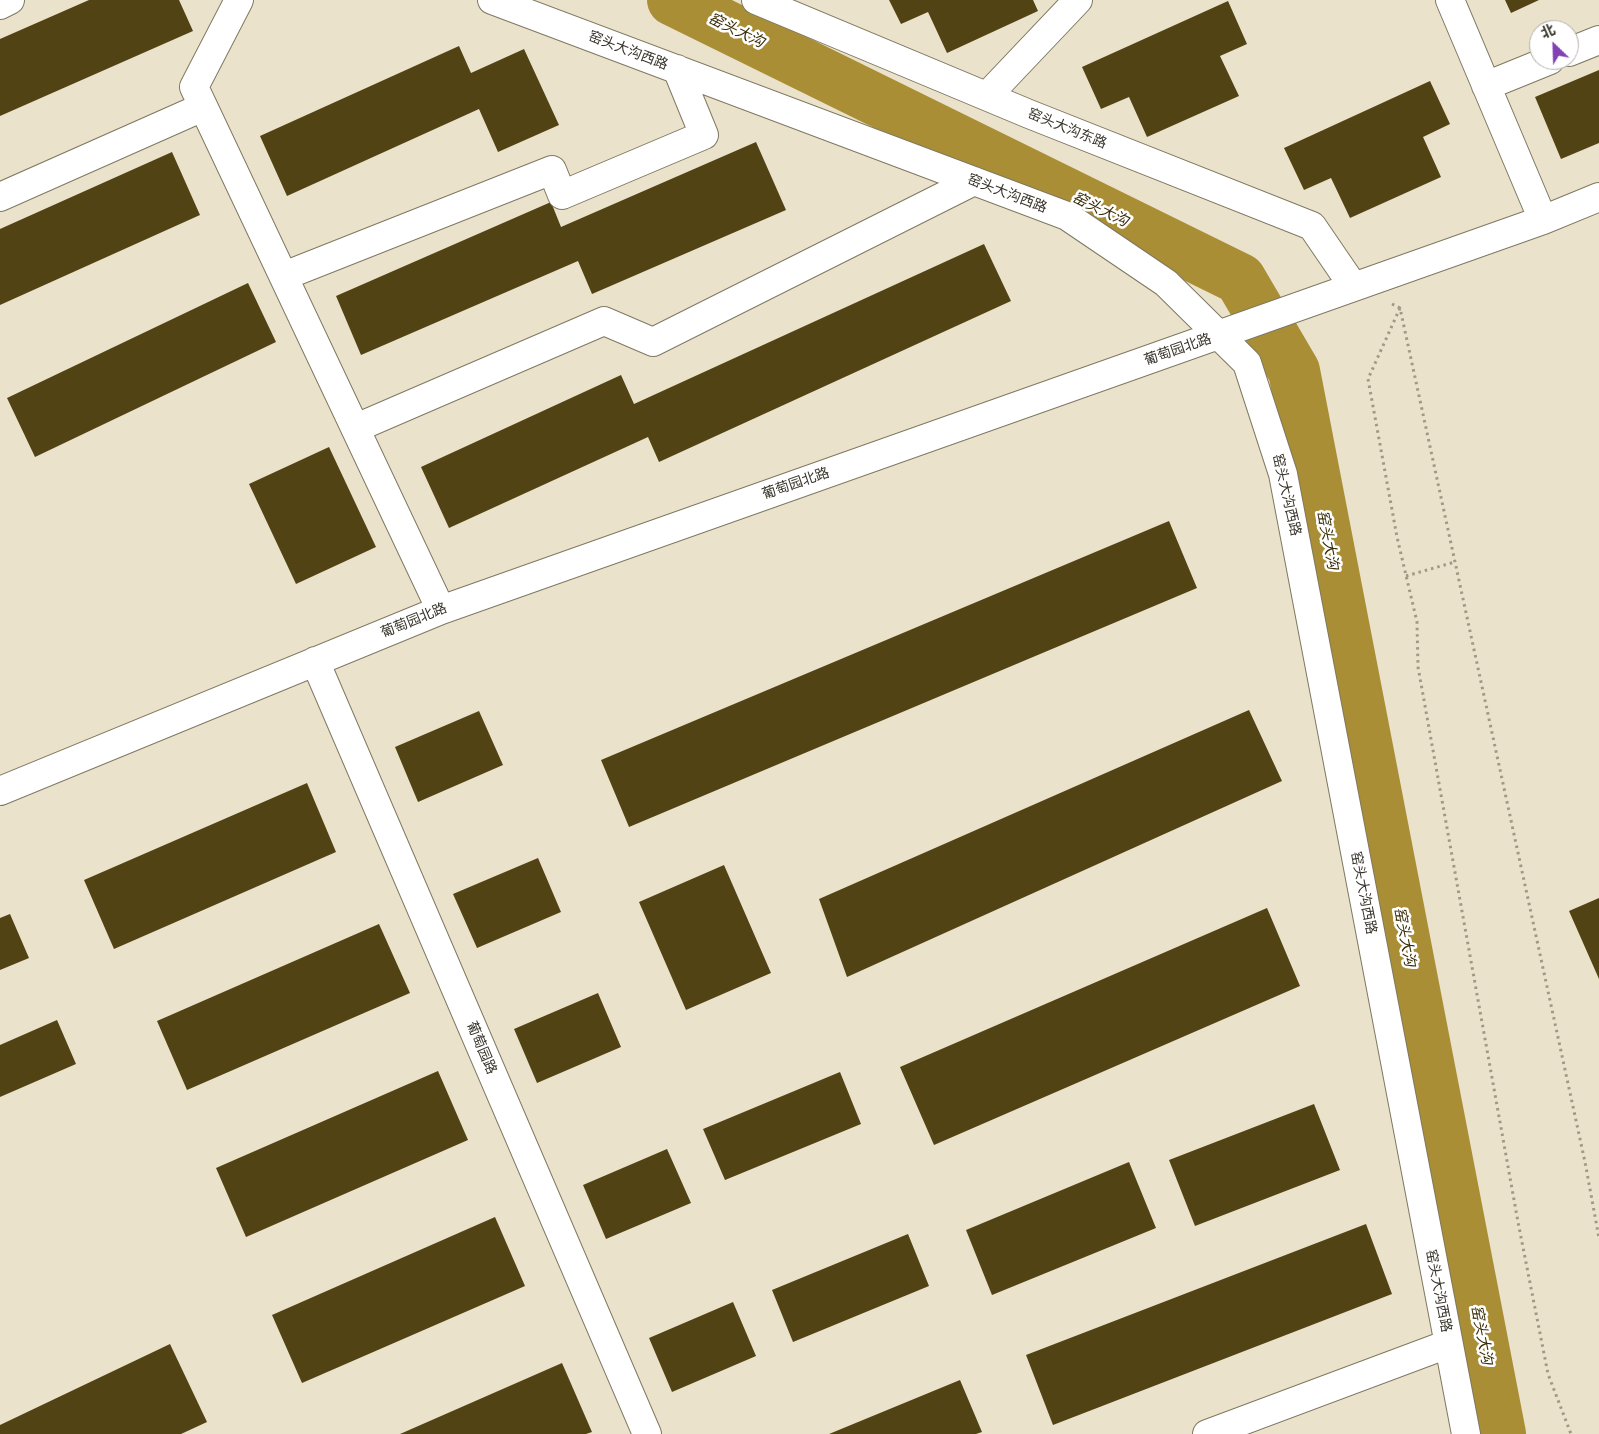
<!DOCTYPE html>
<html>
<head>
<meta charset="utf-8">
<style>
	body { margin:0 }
	#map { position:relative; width:1599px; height:1434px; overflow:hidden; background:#eae2ca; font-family:Signika,"Noto Sans SC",sans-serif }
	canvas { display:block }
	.north { position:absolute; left:1529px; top:20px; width:50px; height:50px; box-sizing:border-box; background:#fff; border:1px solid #afaeab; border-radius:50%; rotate:336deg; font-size:14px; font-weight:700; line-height:20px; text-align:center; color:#38352c }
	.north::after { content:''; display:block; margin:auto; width:18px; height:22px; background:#8241b5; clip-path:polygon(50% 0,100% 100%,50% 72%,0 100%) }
</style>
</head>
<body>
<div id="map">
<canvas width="1599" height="1434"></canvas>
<div class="north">北</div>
</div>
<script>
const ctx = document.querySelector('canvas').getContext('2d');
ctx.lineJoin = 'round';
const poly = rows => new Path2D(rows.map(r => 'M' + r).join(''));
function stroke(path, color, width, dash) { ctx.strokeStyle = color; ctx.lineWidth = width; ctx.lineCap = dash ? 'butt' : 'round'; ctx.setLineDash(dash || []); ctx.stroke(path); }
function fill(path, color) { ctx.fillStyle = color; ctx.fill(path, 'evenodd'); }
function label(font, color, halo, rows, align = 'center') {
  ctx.font = font + ' Signika,"Noto Sans SC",sans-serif'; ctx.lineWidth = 5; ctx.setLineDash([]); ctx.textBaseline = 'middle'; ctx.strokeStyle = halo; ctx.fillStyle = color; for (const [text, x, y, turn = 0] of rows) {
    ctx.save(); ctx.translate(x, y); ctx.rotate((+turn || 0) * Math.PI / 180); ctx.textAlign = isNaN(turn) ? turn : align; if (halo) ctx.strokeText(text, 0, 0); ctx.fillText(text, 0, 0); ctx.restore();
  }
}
const river = poly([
	[673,0,1240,279,1294,371,1500,1434]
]);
const building = poly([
	[89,0,179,0,193,31,0,116,0,39],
	[889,0,1033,0,1038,11,947,53,928,12,901,24],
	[1505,0,1539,0,1511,13],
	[1228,1,1247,44,1220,56,1239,96,1147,137,1129,97,1101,109,1082,67],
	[459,46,471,73,524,49,559,125,498,152,479,109,287,196,260,136],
	[1599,70,1599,143,1561,159,1535,97],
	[1430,81,1450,124,1423,137,1441,177,1350,218,1331,178,1304,190,1284,148],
	[756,142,786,210,592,294,578,261,361,355,336,296,551,202,561,227],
	[172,152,200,215,0,305,0,229],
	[984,244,1011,301,659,462,648,437,449,528,421,467,621,375,634,404],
	[248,283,276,342,35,457,7,398],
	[329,447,376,547,296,584,249,484],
	[1169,521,1197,588,629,827,601,760],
	[1249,710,1282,781,847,977,819,899],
	[479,711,503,765,418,802,395,747],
	[307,783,336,852,114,949,84,880],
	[538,858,561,912,477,948,453,894],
	[724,865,771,973,686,1010,639,902],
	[1599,898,1599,979,1569,911],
	[1267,908,1300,986,934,1145,900,1067],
	[10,914,29,958,0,970,0,918],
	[379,924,410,993,187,1090,157,1021],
	[598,993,621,1047,537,1083,514,1029],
	[57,1020,76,1064,0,1097,0,1045],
	[438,1071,468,1140,246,1237,216,1168],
	[840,1072,861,1124,725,1180,703,1129],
	[1314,1104,1340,1170,1195,1226,1169,1160],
	[667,1149,691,1203,606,1239,583,1185],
	[1129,1162,1156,1228,992,1295,966,1230],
	[495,1217,525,1286,302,1383,272,1315],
	[1366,1224,1392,1294,1053,1425,1026,1355],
	[908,1234,929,1286,793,1342,772,1290],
	[733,1302,756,1356,672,1392,649,1338],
	[170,1344,207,1422,181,1434,0,1434,0,1425],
	[562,1363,592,1432,586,1434,400,1434],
	[960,1380,982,1432,976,1434,829,1434]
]);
const path = poly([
	[1392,304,1400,308,1585,1162,1599,1238],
	[1400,308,1368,379,1397,537,1417,622,1418,667,1518,1222,1548,1374,1571,1434],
	[1406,576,1455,562]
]);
const street = poly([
	[239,0,194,87,441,610],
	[492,0,1067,216,1166,283,1247,363,1283,474,1466,1434],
	[756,0,1029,114,1312,226,1353,286],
	[1450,0,1543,220],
	[0,5,10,0],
	[1569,52,1599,40],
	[1486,86,1550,60],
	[987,96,1078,0],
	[0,197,203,107],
	[284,276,552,170,562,195,704,135,677,69],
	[356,428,604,321,653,342,974,181],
	[315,661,647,1434],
	[0,791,441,610,1543,220,1599,197],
	[1207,1434,1448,1344]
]);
const streetNames = [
	["窑头大沟西路",628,51,21],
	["窑头大沟东路",1067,129,22],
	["窑头大沟西路",1007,194,21],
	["葡萄园北路",1178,350,-19],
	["葡萄园北路",796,484,-19],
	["窑头大沟西路",1286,495,77],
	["葡萄园北路",414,621,-22],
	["窑头大沟西路",1363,893,79],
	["葡萄园路",481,1048,67],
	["窑头大沟西路",1438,1291,79]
];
const waterNames = [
	["窑头大沟",736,31,26],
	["窑头大沟",1100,210,26],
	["窑头大沟",1327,540,79],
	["窑头大沟",1404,937,79],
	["窑头大沟",1481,1335,79]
];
stroke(river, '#aa8e36', 52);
fill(building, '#524314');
stroke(street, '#7f7862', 30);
stroke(path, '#9f9987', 3, [2.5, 4]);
stroke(street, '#fff', 28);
label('14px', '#38352c', '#fff', streetNames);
label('italic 15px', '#3c300a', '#fff', waterNames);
</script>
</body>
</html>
